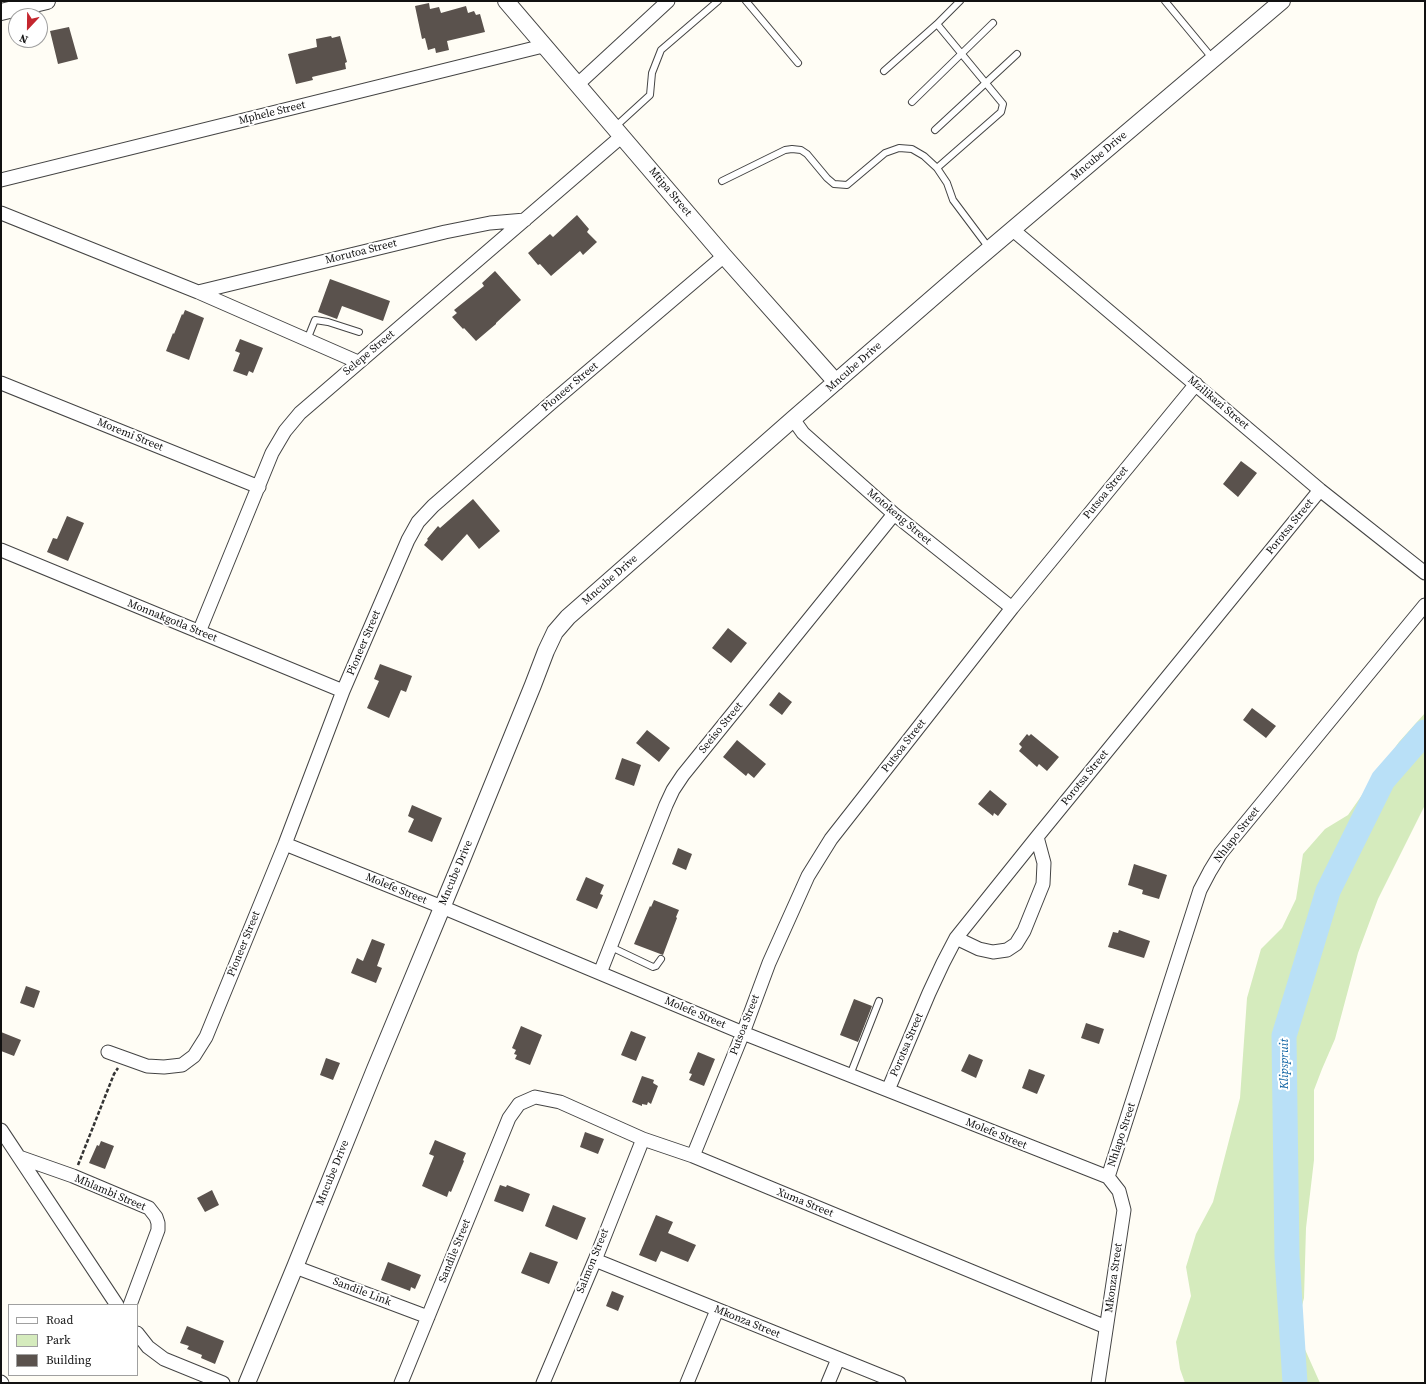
<!DOCTYPE html>
<html>
<head>
<meta charset="utf-8">
<style>
	body { margin:0 }
	#map { position:relative; width:1426px; height:1384px; overflow:hidden; background:#fffdf5; font-family:"Source Serif 4",serif }
	canvas { display:block }
	.frame { position:absolute; inset:0; border:2px solid #111; pointer-events:none }
	.legend { position:absolute; left:8px; top:1304px; width:130px; height:72px; box-sizing:border-box; background:#fff; border:1px solid #a0a0a0; margin:0; padding:5px 7px; list-style:none; font-size:12px; color:#111 }
	.legend li { display:flex; align-items:center; gap:8px; height:20px }
	.legend b { width:20px; border:1px solid #a0a0a0 }
	.north { position:absolute; left:8px; top:8px; width:40px; height:40px; box-sizing:border-box; background:#fff; border:1px solid #a0a0a0; border-radius:50%; rotate:202deg; font-size:11px; font-weight:700; line-height:16px; text-align:center; color:#111 }
	.north::after { content:''; display:block; margin:auto; width:14px; height:18px; background:#c4262e; clip-path:polygon(50% 0,100% 100%,50% 72%,0 100%) }
</style>
</head>
<body>
<div id="map">
<canvas width="1426" height="1384"></canvas>
<div class="frame"></div>
<ul class="legend">
<li><b style="height:5px;background:#fff"></b>Road</li>
<li><b style="height:11px;background:#d5ebbd"></b>Park</li>
<li><b style="height:11px;background:#5a524d"></b>Building</li>
</ul>
<div class="north">N</div>
</div>
<script>
const ctx = document.querySelector('canvas').getContext('2d');
ctx.lineJoin = 'round';
function fill(path, color) { ctx.fillStyle = color; ctx.fill(path, 'evenodd'); }
const poly = rows => new Path2D(rows.map(r => 'M' + r).join(''));
function stroke(path, color, width, dash) { ctx.strokeStyle = color; ctx.lineWidth = width; ctx.lineCap = dash ? 'butt' : 'round'; ctx.setLineDash(dash || []); ctx.stroke(path); }
function label(font, color, halo, rows, align = 'center') {
  ctx.font = font + ' "Source Serif 4",serif'; ctx.lineWidth = 4; ctx.setLineDash([]); ctx.textBaseline = 'middle'; ctx.strokeStyle = halo; ctx.fillStyle = color; for (const [text, x, y, turn = 0] of rows) {
    ctx.save(); ctx.translate(x, y); ctx.rotate((+turn || 0) * Math.PI / 180); ctx.textAlign = isNaN(turn) ? turn : align; if (halo) ctx.strokeText(text, 0, 0); ctx.fillText(text, 0, 0); ctx.restore();
  }
}
const green = poly([
	[1425,713,1425,805,1378,899,1358,953,1335,1039,1322,1069,1314,1090,1314,1160,1306,1228,1304,1298,1298,1321,1299,1336,1320,1383,1185,1383,1180,1369,1176,1342,1191,1296,1186,1267,1196,1234,1213,1202,1240,1098,1247,998,1261,949,1282,928,1296,899,1303,854,1325,829,1348,815,1399,742]
]);
const river = poly([
	[1295,1383,1287,1256,1284,1036,1328,891,1383,780,1425,732]
]);
const building = poly([
	[429,3,430,9,439,7,441,13,466,6,468,13,474,11,476,15,480,14,485,32,447,41,449,50,436,53,435,48,428,50,425,38,422,39,415,6],
	[69,27,78,59,58,64,50,31],
	[331,36,332,38,340,36,347,62,345,63,346,69,312,77,313,80,296,84,288,54,317,47,316,39],
	[577,215,589,229,587,232,597,242,583,255,580,251,551,276,540,264,538,265,528,253,550,234,553,237],
	[495,271,521,300,496,323,496,324,476,341,464,328,463,329,452,317,457,313,454,310,484,286,482,283],
	[330,279,390,301,383,321,342,306,337,319,318,312],
	[185,310,204,318,189,360,166,351,173,333,174,334,182,314,183,315],
	[240,339,263,348,253,373,249,371,247,376,233,371,240,353,235,351],
	[1241,461,1257,473,1238,497,1223,484],
	[473,499,500,531,479,549,467,534,442,561,424,545,428,540,427,539,438,526,440,528],
	[67,516,84,523,68,561,47,552,53,538,57,539],
	[728,628,747,643,731,663,712,648],
	[380,664,412,676,406,692,401,690,389,718,367,708,379,681,374,679],
	[779,692,792,702,782,715,769,705],
	[1252,708,1276,726,1266,738,1243,720],
	[647,730,670,748,659,762,636,743],
	[1027,734,1029,736,1031,734,1059,757,1047,771,1039,764,1037,767,1019,751,1022,747,1019,744],
	[737,740,766,764,754,778,748,773,746,776,723,757],
	[622,758,641,765,634,786,615,779],
	[990,790,1007,804,998,816,994,813,993,816,978,804],
	[412,805,442,818,432,842,408,832,414,819,408,816],
	[678,848,692,854,686,870,672,864],
	[1134,864,1167,875,1159,899,1142,894,1143,890,1128,885],
	[586,877,604,885,600,894,603,895,597,909,576,900],
	[654,900,679,910,676,917,677,918,663,955,634,944,650,906,651,907],
	[1119,930,1150,941,1144,958,1108,947,1113,932,1118,933],
	[372,939,385,944,377,966,382,968,376,983,351,973,357,958,363,961],
	[26,986,40,991,34,1008,20,1003],
	[854,999,872,1006,858,1042,840,1035],
	[1086,1023,1104,1029,1099,1044,1081,1038],
	[521,1026,542,1035,530,1065,515,1059,517,1055,514,1054,516,1050,512,1048],
	[631,1031,646,1037,636,1061,621,1055],
	[1,1032,21,1040,14,1056,1,1051],
	[698,1052,715,1059,704,1086,689,1080,692,1074,689,1073],
	[969,1054,983,1060,976,1078,961,1071],
	[326,1058,340,1063,333,1080,320,1075],
	[1029,1069,1045,1075,1037,1094,1022,1088],
	[642,1076,654,1080,653,1083,658,1086,651,1104,648,1102,647,1105,642,1104,642,1106,632,1102],
	[585,1132,604,1139,598,1154,580,1147],
	[435,1140,466,1153,463,1160,464,1161,451,1192,449,1191,447,1197,422,1186,434,1156,429,1154],
	[101,1141,114,1146,105,1169,89,1163,97,1145,99,1146],
	[500,1185,506,1187,507,1185,530,1194,523,1212,494,1201],
	[212,1190,219,1205,205,1212,197,1198],
	[553,1205,586,1218,577,1240,545,1226],
	[656,1215,673,1222,668,1233,696,1245,688,1262,661,1251,656,1262,639,1255],
	[530,1252,558,1262,549,1284,521,1273],
	[388,1262,421,1275,415,1289,411,1287,410,1291,381,1280],
	[612,1291,624,1296,618,1311,606,1306],
	[187,1326,224,1341,215,1364,201,1358,202,1355,187,1349,189,1346,180,1343]
]);
const path = poly([
	[78,1165,114,1074,118,1068]
]);
const service = poly([
	[746,1,798,63],
	[1165,1,1213,59],
	[937,24,1003,104,1001,112,937,168],
	[884,71,937,24,960,1],
	[912,102,993,23],
	[615,127,650,95,652,73,661,50,718,1],
	[935,130,1017,54],
	[722,181,785,150,792,149,801,150,807,154,827,178,834,184,847,185,885,153,899,148,912,149,924,156,937,168,947,183,953,200,989,248],
	[307,340,315,320,328,322,359,332],
	[611,947,653,967,656,966,661,959],
	[850,1075,879,1001]
]);
const minor = poly([
	[578,84,668,1],
	[1,180,543,46],
	[1,213,198,292,358,362],
	[1013,230,1320,490,1425,573],
	[198,292,445,232,490,223,525,220],
	[1,383,259,487],
	[793,419,803,433,894,514,1012,608],
	[1,550,343,691],
	[199,632,272,453,285,431,300,413,622,136],
	[285,844,442,907,743,1033,1108,1177,1119,1191,1124,1210,1098,1383],
	[956,938,979,949,993,952,1007,950,1016,944,1024,931,1043,884,1044,863,1037,837],
	[600,973,666,805,673,790,683,775,894,514],
	[108,1052,147,1066,164,1067,182,1065,194,1056,206,1037,285,844,343,691,408,540,418,522,433,506,551,403,724,256],
	[888,1090,929,993,943,963,956,938,1037,837,1320,490],
	[1,1130,117,1305],
	[693,1156,743,1033,769,963,808,876,831,839,1012,608,1196,384],
	[19,1157,73,1176,149,1208,156,1217,158,1223,158,1230,130,1305],
	[1108,1177,1200,890,1210,871,1221,853,1425,605],
	[595,1260,899,1383],
	[295,1267,428,1317],
	[137,1333,148,1347,164,1359,223,1383],
	[1,1382,2,1383],
	[401,1383,509,1118,519,1104,535,1097,560,1102,643,1139,693,1156,1106,1327],
	[543,1383,595,1260,643,1139],
	[687,1383,717,1310],
	[828,1383,838,1359]
]);
const tertiary = poly([
	[506,1,724,256,836,382],
	[1,12,47,1],
	[247,1383,295,1267,375,1069,461,862,533,685,546,651,555,632,568,617,793,419,967,268,1282,1]
]);
const streetNames = [
	["Mphele Street",272,113,-14],
	["Mncube Drive",1099,156,-40],
	["Mtipa Street",670,192,50],
	["Morutoa Street",361,252,-14],
	["Selepe Street",369,353,-40],
	["Mncube Drive",854,367,-41],
	["Pioneer Street",570,387,-40],
	["Mzilikazi Street",1218,403,40],
	["Moremi Street",130,435,22],
	["Putsoa Street",1106,493,-51],
	["Motokeng Street",899,517,40],
	["Porotsa Street",1290,527,-51],
	["Mncube Drive",610,580,-41],
	["Monnakgotla Street",172,621,22],
	["Pioneer Street",364,643,-67],
	["Seeiso Street",721,728,-51],
	["Putsoa Street",904,746,-52],
	["Porotsa Street",1085,778,-51],
	["Nhlapo Street",1237,835,-52],
	["Mncube Drive",456,873,-67],
	["Molefe Street",396,889,22],
	["Pioneer Street",244,944,-68],
	["Molefe Street",695,1013,23],
	["Putsoa Street",745,1025,-69],
	["Porotsa Street",907,1045,-67],
	["Molefe Street",996,1134,22],
	["Nhlapo Street",1122,1135,-72],
	["Mncube Drive",333,1173,-68],
	["Mhlambi Street",110,1193,23],
	["Xuma Street",805,1203,22],
	["Sandile Street",455,1251,-68],
	["Salmon Street",593,1261,-68],
	["Mkonza Street",1114,1278,-82],
	["Sandile Link",362,1292,21],
	["Mkonza Street",747,1322,22]
];
const waterNames = [
	["Klipspruit",1285,1064,-90]
];
fill(green, '#d5ebbd');
stroke(river, '#b9e0f7', 25);
fill(building, '#5a524d');
stroke(service, '#444', 8);
stroke(minor, '#444', 15);
stroke(tertiary, '#444', 18);
stroke(path, '#333', 2.5, [4, 2]);
stroke(service, '#fff', 6);
stroke(minor, '#fff', 13);
stroke(tertiary, '#fff', 16);
label('11px', '#111', '#fff', streetNames);
label('italic 12px', '#1768a6', '#fff', waterNames);
</script>
</body>
</html>
